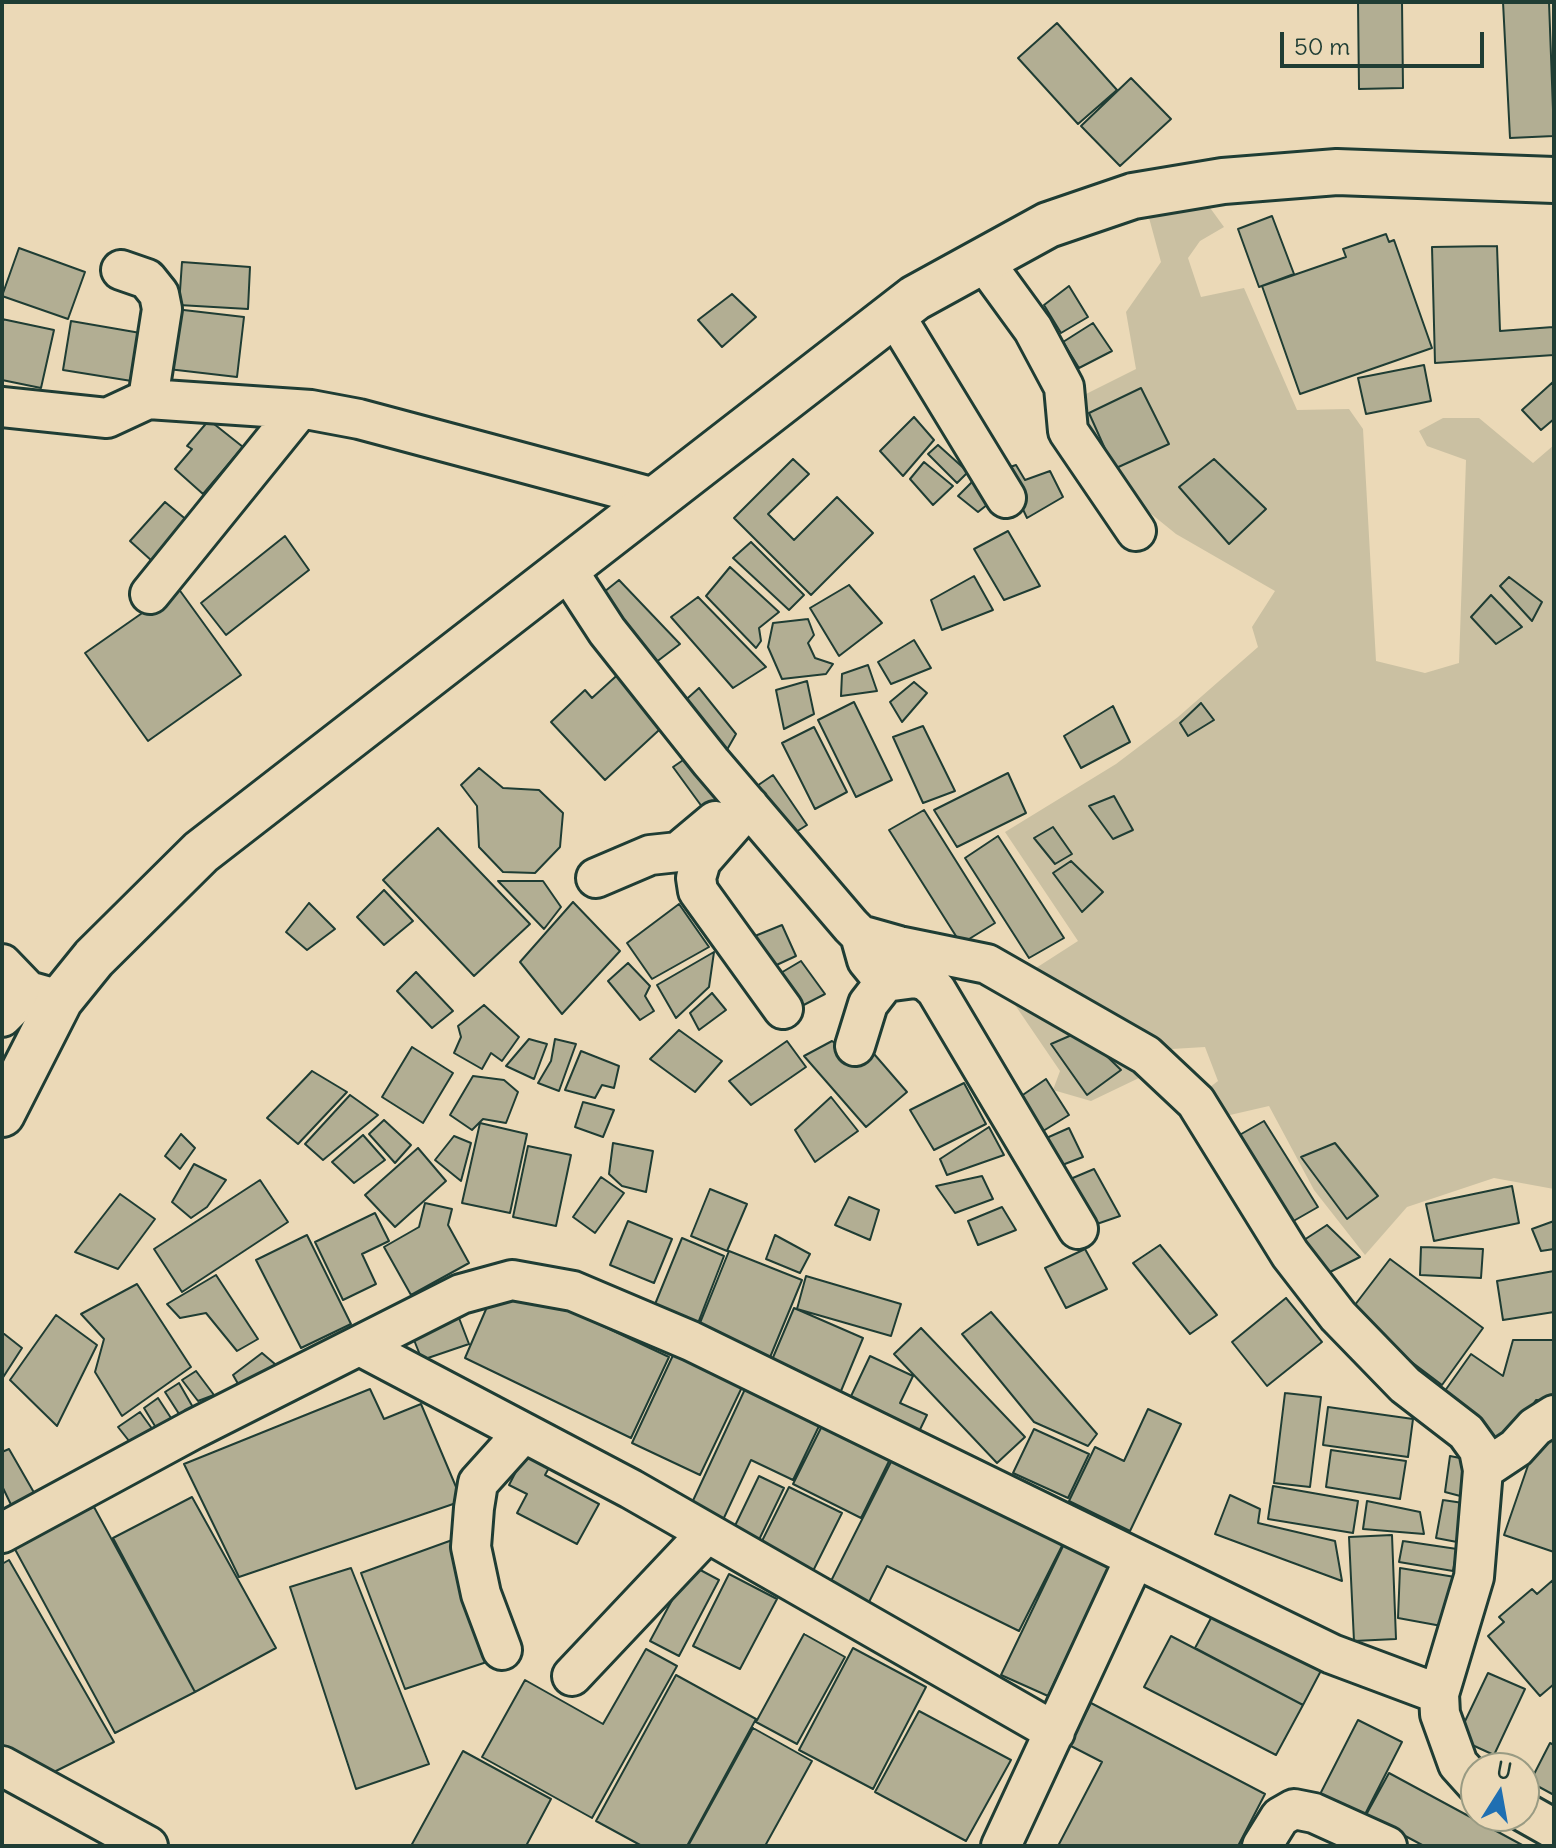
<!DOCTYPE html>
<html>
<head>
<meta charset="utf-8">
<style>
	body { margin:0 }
	#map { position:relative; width:1556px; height:1848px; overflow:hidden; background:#ebd9b7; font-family:Delius,sans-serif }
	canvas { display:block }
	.frame { position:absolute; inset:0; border:4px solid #1f3d34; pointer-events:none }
	.north { position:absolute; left:1460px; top:1752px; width:80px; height:80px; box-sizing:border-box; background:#ebd9b7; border:2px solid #999b83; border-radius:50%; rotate:11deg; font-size:22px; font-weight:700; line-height:32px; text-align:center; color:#1f3d34 }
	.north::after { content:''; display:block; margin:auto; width:28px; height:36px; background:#1f6fb2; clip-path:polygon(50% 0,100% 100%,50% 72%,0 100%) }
	.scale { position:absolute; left:1280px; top:32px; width:204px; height:36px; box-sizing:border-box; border:4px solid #1f3d34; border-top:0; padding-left:10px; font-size:24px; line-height:28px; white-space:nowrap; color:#1f3d34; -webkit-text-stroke:6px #ebd9b7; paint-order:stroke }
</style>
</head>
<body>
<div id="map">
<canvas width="1556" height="1848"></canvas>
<div class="frame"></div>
<div class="north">U</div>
<div class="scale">50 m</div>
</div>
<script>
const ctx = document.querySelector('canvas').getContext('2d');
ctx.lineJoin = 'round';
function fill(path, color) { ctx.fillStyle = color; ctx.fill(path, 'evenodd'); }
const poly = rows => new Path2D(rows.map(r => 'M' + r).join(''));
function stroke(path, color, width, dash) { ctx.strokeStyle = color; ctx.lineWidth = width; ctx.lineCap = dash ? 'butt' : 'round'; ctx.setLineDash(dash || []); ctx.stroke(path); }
const green = poly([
	[1200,194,1224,227,1200,241,1188,258,1201,297,1244,288,1297,410,1349,409,1363,429,1376,661,1425,673,1459,663,1466,460,1427,446,1419,431,1443,418,1479,418,1533,463,1554,445,1554,1189,1494,1178,1407,1207,1365,1255,1314,1190,1269,1106,1217,1118,1198,1096,1218,1081,1205,1047,1155,1050,1139,1078,1091,1101,1053,1090,1060,1071,1013,1002,1022,977,1078,941,1005,832,1116,764,1178,717,1258,647,1252,627,1275,591,1176,534,1134,500,1092,456,1078,398,1136,369,1126,312,1161,262,1145,203]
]);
const building = poly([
	[1358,2,1402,2,1403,88,1359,89,1358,2],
	[1503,2,1549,2,1554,136,1510,138,1503,2],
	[1057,23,1117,90,1078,124,1018,58,1057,23],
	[1131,78,1171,119,1120,166,1081,126,1131,78],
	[1272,216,1294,274,1259,287,1238,229,1272,216],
	[1386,234,1389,242,1394,240,1432,348,1300,394,1262,286,1346,257,1343,249,1386,234],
	[1497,246,1500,331,1553,327,1554,321,1554,355,1435,363,1432,247,1497,246],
	[19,248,85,272,68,319,2,296,19,248],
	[182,262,250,267,248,309,179,305,182,262],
	[1069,286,1088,317,1061,333,1044,305,1069,286],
	[732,294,756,317,722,347,698,320,732,294],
	[175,309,244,317,237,377,168,369,175,309],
	[2,319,54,330,41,388,2,380,2,319],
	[71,321,152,335,144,383,63,370,71,321],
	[1093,323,1112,351,1079,368,1063,342,1093,323],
	[1424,365,1431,401,1366,414,1358,378,1424,365],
	[1553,382,1554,419,1541,430,1522,410,1553,382],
	[1141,388,1169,444,1114,469,1089,413,1141,388],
	[914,417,934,440,903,476,880,451,914,417],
	[209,420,243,447,203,494,175,469,192,449,187,446,209,420],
	[938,445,968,472,957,483,928,454,938,445],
	[793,459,809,474,768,514,794,540,837,497,873,533,811,595,734,518,793,459],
	[1214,459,1266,509,1229,544,1179,487,1214,459],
	[924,462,953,486,933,505,910,479,924,462],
	[1016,465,1025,480,1050,471,1063,497,1027,518,1004,469,1016,465],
	[975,479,997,497,978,512,958,496,975,479],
	[165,502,194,526,165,545,152,561,130,541,165,502],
	[1008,531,1040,586,1004,600,974,549,1008,531],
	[285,536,309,570,226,635,201,603,285,536],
	[751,542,804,595,789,610,733,558,751,542],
	[730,567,779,612,759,628,761,641,756,648,706,596,730,567],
	[974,576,993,610,942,630,931,600,974,576],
	[1509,577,1542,602,1532,621,1500,586,1509,577],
	[619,580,680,644,655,663,599,596,619,580],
	[849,585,882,623,839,656,810,608,849,585],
	[178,588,241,675,148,741,85,653,178,588],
	[1491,595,1522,627,1496,644,1471,617,1491,595],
	[698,597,766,667,733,688,671,617,698,597],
	[808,619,814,635,808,643,815,658,833,664,826,674,782,679,768,647,773,623,808,619],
	[914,640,931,668,891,684,878,662,914,640],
	[868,665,877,691,841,696,842,674,868,665],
	[624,669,671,719,605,780,551,722,585,690,592,698,624,669],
	[807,681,814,714,784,729,776,690,807,681],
	[914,682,927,693,902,722,890,702,914,682],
	[699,688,736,734,724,755,680,705,699,688],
	[854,702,892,780,856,797,818,720,854,702],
	[1201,703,1214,720,1188,736,1180,723,1201,703],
	[1113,706,1130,742,1081,768,1064,736,1113,706],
	[923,726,955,791,923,803,893,737,923,726],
	[814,727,847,792,815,809,782,743,814,727],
	[692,754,727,802,708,815,673,767,692,754],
	[479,768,503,788,539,790,563,813,560,847,535,873,503,872,479,847,477,806,461,785,479,768],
	[1008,773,1026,813,957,847,934,810,1008,773],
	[773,775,807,825,788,837,751,790,773,775],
	[1114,796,1133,830,1113,839,1089,806,1114,796],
	[924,810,995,923,961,944,889,830,924,810],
	[1053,827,1072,854,1055,864,1034,838,1053,827],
	[438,828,530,924,474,976,383,880,438,828],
	[998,836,1064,938,1029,958,965,858,998,836],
	[1071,861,1103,892,1082,912,1053,873,1071,861],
	[498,881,543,881,561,907,544,929,498,881],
	[384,890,413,921,384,945,357,917,384,890],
	[573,902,620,951,562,1014,520,962,573,902],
	[309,903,335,929,307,950,286,932,309,903],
	[679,904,709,947,652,979,627,943,679,904],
	[782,925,796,956,770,968,750,938,782,925],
	[714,952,709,987,676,1018,657,985,714,952],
	[801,961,825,994,794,1010,774,977,801,961],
	[628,963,650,986,645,996,654,1011,640,1020,608,981,628,963],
	[416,972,453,1011,432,1028,397,991,416,972],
	[712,993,726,1010,699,1030,690,1013,712,993],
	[484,1005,519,1037,502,1061,491,1053,482,1069,454,1053,461,1037,458,1026,484,1005],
	[679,1030,722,1061,695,1092,650,1059,679,1030],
	[1081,1031,1121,1070,1087,1095,1051,1044,1081,1031],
	[529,1039,547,1044,534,1079,506,1066,529,1039],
	[555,1039,576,1044,559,1091,538,1083,551,1061,555,1039],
	[787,1041,806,1067,751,1105,729,1081,787,1041],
	[832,1041,851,1055,868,1047,907,1092,866,1127,804,1056,832,1041],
	[412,1047,453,1073,423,1123,382,1097,412,1047],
	[581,1051,619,1066,614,1088,602,1085,595,1098,565,1090,581,1051],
	[312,1071,347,1092,298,1144,267,1118,312,1071],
	[473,1076,504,1080,518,1092,506,1123,483,1119,472,1130,450,1115,473,1076],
	[1046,1079,1069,1115,1035,1136,1014,1101,1046,1079],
	[964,1083,986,1124,934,1150,910,1110,964,1083],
	[350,1095,378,1115,323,1160,305,1144,350,1095],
	[831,1097,858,1131,815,1162,795,1130,831,1097],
	[583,1102,614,1110,603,1137,575,1127,583,1102],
	[384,1120,411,1145,395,1163,369,1134,384,1120],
	[1264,1121,1318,1207,1290,1223,1236,1137,1264,1121],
	[480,1123,527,1134,510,1213,462,1203,480,1123],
	[989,1127,1004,1155,947,1175,940,1159,989,1127],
	[1069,1128,1083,1157,1057,1167,1042,1140,1069,1128],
	[181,1134,195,1148,180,1169,165,1156,181,1134],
	[363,1135,385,1160,354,1183,332,1162,363,1135],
	[454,1136,471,1143,461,1181,435,1160,454,1136],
	[613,1143,653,1151,646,1192,622,1186,609,1174,613,1143],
	[1335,1143,1378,1196,1347,1219,1301,1157,1335,1143],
	[528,1146,571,1155,556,1226,513,1217,528,1146],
	[418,1148,446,1181,395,1227,365,1195,418,1148],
	[194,1164,226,1180,207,1207,191,1218,172,1202,194,1164],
	[1094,1169,1120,1216,1091,1226,1068,1180,1094,1169],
	[982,1176,993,1199,955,1213,936,1186,982,1176],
	[601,1177,624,1193,595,1233,573,1217,601,1177],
	[260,1180,288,1222,182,1292,154,1249,260,1180],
	[1512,1186,1519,1223,1434,1241,1426,1204,1512,1186],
	[710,1189,747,1204,727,1251,691,1236,710,1189],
	[120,1194,155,1219,118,1269,75,1252,120,1194],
	[849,1197,879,1210,870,1240,835,1225,849,1197],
	[425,1203,452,1209,448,1225,469,1263,411,1295,384,1247,419,1227,425,1203],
	[1002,1207,1016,1230,978,1245,968,1221,1002,1207],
	[375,1213,389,1241,362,1254,376,1284,343,1300,315,1242,375,1213],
	[628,1221,672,1239,654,1283,610,1265,628,1221],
	[1554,1221,1554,1249,1541,1251,1532,1229,1554,1221],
	[1327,1225,1360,1257,1324,1275,1304,1240,1327,1225],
	[307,1235,351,1324,301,1348,256,1260,307,1235],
	[775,1235,810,1254,800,1273,766,1259,775,1235],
	[682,1238,724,1256,693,1336,649,1319,682,1238],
	[1160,1245,1217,1315,1190,1334,1133,1263,1160,1245],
	[1421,1247,1483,1249,1481,1278,1420,1275,1421,1247],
	[1085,1249,1107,1289,1066,1308,1045,1268,1085,1249],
	[729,1251,802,1280,766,1367,694,1338,729,1251],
	[1390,1259,1483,1328,1442,1385,1348,1314,1390,1259],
	[1554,1271,1554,1312,1503,1320,1497,1281,1554,1271],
	[216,1275,258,1339,237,1351,206,1313,180,1318,167,1304,216,1275],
	[806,1276,901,1304,891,1336,797,1309,806,1276],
	[137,1284,191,1367,122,1416,95,1372,104,1339,81,1314,137,1284],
	[541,1297,669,1357,631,1438,465,1358,487,1307,509,1299,541,1297],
	[1286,1298,1322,1342,1267,1386,1232,1342,1286,1298],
	[794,1308,863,1338,836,1403,766,1374,794,1308],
	[991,1312,1097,1434,1088,1446,1034,1422,962,1334,991,1312],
	[56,1315,97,1345,57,1426,10,1380,56,1315],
	[459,1318,469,1344,422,1360,412,1335,459,1318],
	[921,1328,1025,1437,997,1463,894,1354,921,1328],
	[3,1333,22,1348,2,1379,2,1335,3,1333],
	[1513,1340,1554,1340,1554,1400,1536,1400,1502,1448,1437,1402,1471,1354,1503,1376,1513,1340],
	[675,1351,744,1383,700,1475,632,1443,675,1351],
	[262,1353,282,1370,245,1396,233,1375,262,1353],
	[870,1356,913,1376,900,1403,927,1415,913,1444,844,1411,870,1356],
	[196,1371,214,1395,198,1401,182,1380,196,1371],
	[179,1383,194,1409,181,1417,165,1392,179,1383],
	[746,1387,821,1422,793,1480,751,1460,722,1522,690,1507,746,1387],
	[370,1389,384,1419,421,1404,462,1501,239,1577,184,1464,370,1389],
	[1285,1393,1321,1397,1310,1487,1274,1483,1285,1393],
	[158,1398,173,1421,158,1431,144,1408,158,1398],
	[1328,1407,1413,1419,1408,1457,1323,1445,1328,1407],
	[1148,1409,1181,1424,1130,1531,1069,1501,1095,1447,1124,1461,1148,1409],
	[140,1412,153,1430,133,1446,118,1427,140,1412],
	[826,1418,894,1451,861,1518,793,1484,826,1418],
	[1543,1422,1554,1426,1554,1552,1504,1535,1543,1422],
	[1034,1429,1089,1454,1068,1498,1013,1473,1034,1429],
	[9,1449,40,1503,16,1515,2,1486,2,1452,9,1449],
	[1331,1450,1406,1461,1400,1499,1326,1487,1331,1450],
	[525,1454,550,1466,545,1475,599,1504,577,1544,517,1513,527,1494,509,1485,525,1454],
	[894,1456,1065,1540,1019,1631,887,1566,867,1606,828,1587,894,1456],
	[1450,1456,1470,1460,1464,1497,1445,1492,1450,1456],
	[759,1476,784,1488,755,1548,730,1536,759,1476],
	[1273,1486,1358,1501,1353,1533,1268,1519,1273,1486],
	[789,1487,842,1513,811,1575,758,1549,789,1487],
	[1230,1495,1260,1509,1258,1523,1335,1541,1342,1581,1215,1534,1230,1495],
	[192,1497,276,1648,195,1692,113,1538,192,1497],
	[1443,1500,1463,1503,1457,1542,1436,1538,1443,1500],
	[1367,1501,1420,1512,1424,1534,1363,1529,1367,1501],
	[94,1507,195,1692,115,1733,11,1542,94,1507],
	[1392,1535,1396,1639,1354,1641,1349,1537,1392,1535],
	[455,1539,502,1657,405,1689,361,1573,455,1539],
	[1066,1540,1112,1561,1048,1696,1001,1675,1066,1540],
	[1403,1541,1457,1549,1453,1571,1399,1562,1403,1541],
	[9,1560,114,1742,48,1775,2,1748,2,1564,9,1560],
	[691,1565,719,1580,679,1656,650,1641,691,1565],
	[351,1568,429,1764,356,1789,290,1587,351,1568],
	[1400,1568,1455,1577,1447,1627,1398,1618,1400,1568],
	[729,1574,777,1599,740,1669,693,1646,729,1574],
	[1553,1580,1554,1684,1540,1696,1488,1636,1504,1622,1499,1617,1532,1589,1537,1594,1553,1580],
	[1217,1607,1325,1663,1303,1705,1195,1648,1217,1607],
	[804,1634,845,1657,797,1744,756,1722,804,1634],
	[1171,1636,1303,1705,1276,1755,1144,1687,1171,1636],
	[853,1648,926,1687,873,1789,799,1750,853,1648],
	[646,1649,677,1666,592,1818,482,1757,525,1680,603,1724,646,1649],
	[1488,1673,1525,1689,1494,1755,1457,1738,1488,1673],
	[676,1675,756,1719,687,1846,642,1846,596,1821,676,1675],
	[1091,1703,1265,1794,1238,1846,1058,1846,1102,1762,1069,1745,1091,1703],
	[919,1711,1011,1760,966,1841,875,1792,919,1711],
	[1358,1720,1402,1742,1358,1828,1314,1806,1358,1720],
	[753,1728,812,1761,765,1846,688,1846,753,1728],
	[1550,1743,1554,1745,1554,1795,1530,1782,1550,1743],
	[463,1751,551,1799,526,1846,411,1846,463,1751],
	[1389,1773,1524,1846,1424,1846,1366,1815,1389,1773]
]);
const minor = poly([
	[982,259,1033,329,1064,387,1068,431,1136,531],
	[121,270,147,279,159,294,162,309,148,399],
	[894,314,1006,498],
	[2,407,107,418,148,399,311,410,359,419,655,498],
	[566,568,607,631,711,762,851,926,860,935,899,946,987,964,1146,1055,1196,1102,1290,1254,1338,1316,1405,1385,1466,1432,1479,1450,1483,1470,1474,1577,1439,1694,1332,1654,1135,1558],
	[150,594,299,410],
	[749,806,701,861,696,878,698,891,783,1009],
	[596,878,650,855,678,852,715,821],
	[860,935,867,960,885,982,915,978,926,981,936,990,1078,1229],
	[2,964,28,991],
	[2,1017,28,991,60,1000],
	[855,1046,868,1004,885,982],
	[360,1346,631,1489,1055,1732],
	[1483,1470,1516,1448,1535,1427,1554,1415],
	[2,1533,194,1429,461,1294,512,1280,573,1291,691,1341,1135,1558,1001,1846],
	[502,1650,481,1594,471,1547,474,1508,478,1483,523,1433],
	[572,1676,707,1533],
	[1439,1694,1440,1714,1458,1764,1476,1784],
	[2,1766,148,1846],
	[1524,1812,1554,1829],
	[1262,1846,1280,1817,1294,1809,1314,1813,1387,1846]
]);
const highway = poly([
	[2,1114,60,1000,94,958,201,852,915,298,1048,225,1133,196,1223,181,1337,172,1554,180]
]);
fill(green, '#cac0a2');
fill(building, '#b2ae93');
stroke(building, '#1f3d34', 2);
stroke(minor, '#1f3d34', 44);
stroke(highway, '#1f3d34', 50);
stroke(minor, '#ebd9b7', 38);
stroke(highway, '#ebd9b7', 44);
</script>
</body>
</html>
